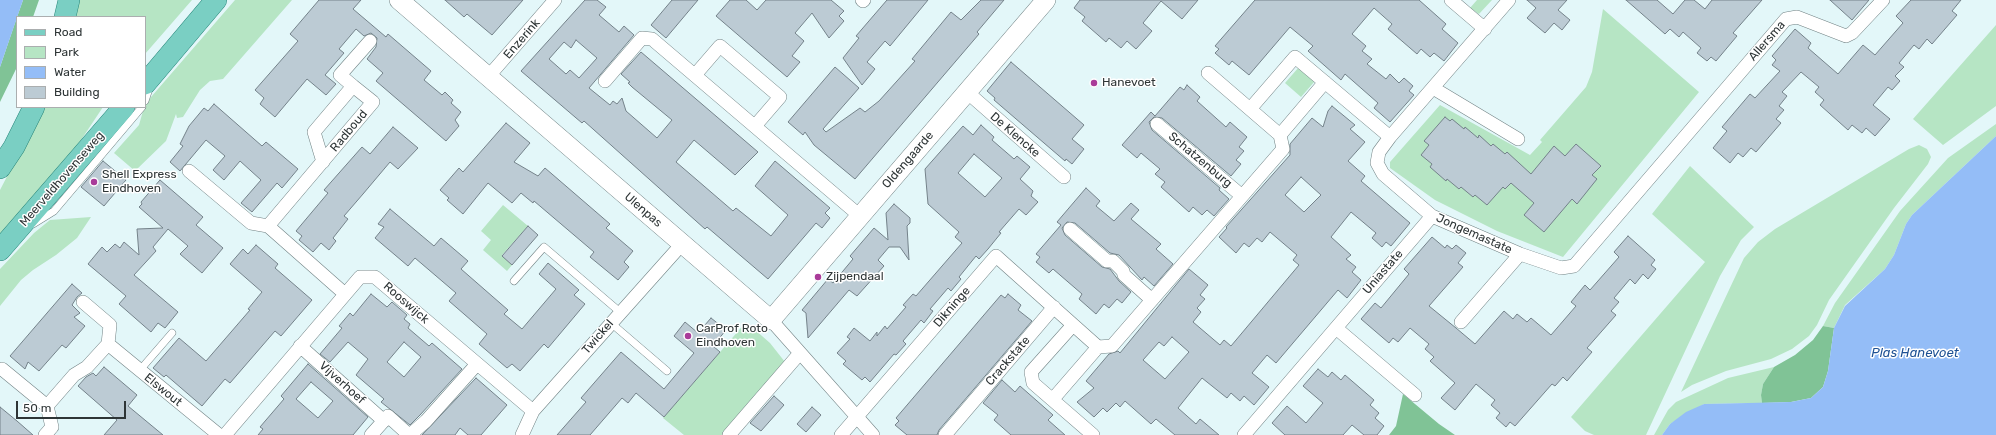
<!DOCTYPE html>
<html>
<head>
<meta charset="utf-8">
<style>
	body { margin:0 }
	#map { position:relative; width:1996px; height:435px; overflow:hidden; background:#e3f7f9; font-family:Rubik,sans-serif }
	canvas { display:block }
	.legend { position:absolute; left:16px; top:16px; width:130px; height:92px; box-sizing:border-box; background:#fff; border:1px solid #abaeaf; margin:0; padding:5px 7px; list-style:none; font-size:12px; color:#2e3536 }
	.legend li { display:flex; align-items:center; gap:8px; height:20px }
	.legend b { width:20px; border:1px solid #abaeaf }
	.scale { position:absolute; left:16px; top:401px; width:110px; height:18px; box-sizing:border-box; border:2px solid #2e3536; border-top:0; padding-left:5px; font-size:12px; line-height:14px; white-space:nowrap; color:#2e3536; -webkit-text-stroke:3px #fff; paint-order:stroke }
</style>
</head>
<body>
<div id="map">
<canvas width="1996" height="435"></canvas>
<ul class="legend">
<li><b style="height:5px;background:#7acfc3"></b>Road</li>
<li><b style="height:11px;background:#b6e5c4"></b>Park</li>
<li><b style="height:11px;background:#94bdf7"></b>Water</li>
<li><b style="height:11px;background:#bccbd4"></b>Building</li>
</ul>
<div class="scale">50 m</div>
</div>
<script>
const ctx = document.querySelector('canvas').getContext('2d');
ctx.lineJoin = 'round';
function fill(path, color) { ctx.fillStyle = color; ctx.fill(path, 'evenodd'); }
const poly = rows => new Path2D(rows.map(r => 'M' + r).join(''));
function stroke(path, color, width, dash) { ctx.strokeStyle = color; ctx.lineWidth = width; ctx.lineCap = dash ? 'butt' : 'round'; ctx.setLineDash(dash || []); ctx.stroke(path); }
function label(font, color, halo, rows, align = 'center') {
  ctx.font = font + ' Rubik,sans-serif'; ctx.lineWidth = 3; ctx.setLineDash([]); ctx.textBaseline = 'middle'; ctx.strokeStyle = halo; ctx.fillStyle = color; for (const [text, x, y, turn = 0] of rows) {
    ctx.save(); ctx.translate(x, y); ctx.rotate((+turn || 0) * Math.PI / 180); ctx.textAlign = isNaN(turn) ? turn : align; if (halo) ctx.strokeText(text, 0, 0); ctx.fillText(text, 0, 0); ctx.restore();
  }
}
const green = poly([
	[78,0,192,0,145,54,145,17,73,17],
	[235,0,292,0,223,79,210,81,200,90,183,117,177,118,176,114,166,141,135,171,114,153,139,125,145,104],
	[1477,0,1492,0,1479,14,1470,8],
	[1603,9,1699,92,1563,257,1497,231,1435,200,1390,168,1390,162,1440,105,1530,155,1542,142,1540,140,1586,87,1592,72],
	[1996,25,1996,106,1943,145,1913,119],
	[1299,67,1315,81,1301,97,1285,83],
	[43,107,103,107,75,149,0,234,0,190],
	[1996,124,1996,136,1912,215,1906,224,1894,255,1885,269,1845,305,1834,328,1823,326,1835,303,1900,211,1948,158],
	[1919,145,1927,149,1931,157,1928,164,1894,208,1829,300,1817,325,1809,336,1792,349,1771,359,1726,371,1692,385,1681,392,1744,258,1758,242,1775,229,1909,149],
	[1690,166,1754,227,1741,240,1720,276,1646,435,1594,435,1585,431,1571,417,1705,262,1652,214],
	[503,205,528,226,502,255,512,265,507,271,483,250,491,240,481,231],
	[91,217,77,238,56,255,33,270,21,280,0,306,0,269,34,233,50,220],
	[746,322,770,343,785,362,722,435,684,435,663,418],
	[1774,367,1763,384,1761,395,1762,403,1704,404,1670,424,1662,435,1654,435,1668,410,1676,402,1728,378]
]);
const forest = poly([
	[23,0,39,0,33,17,17,17],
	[17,17,17,67,0,102,0,67],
	[1823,326,1834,328,1828,371,1823,387,1811,398,1791,402,1762,403,1761,395,1763,384,1774,367,1795,355,1813,340],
	[1403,394,1439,424,1455,435,1389,435,1396,426]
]);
const water = poly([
	[0,0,23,0,0,67],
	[1996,136,1996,435,1662,435,1670,424,1686,412,1704,404,1791,402,1811,398,1823,387,1828,371,1834,328,1845,306,1885,269,1894,255,1906,224,1912,215]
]);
const building = poly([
	[319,0,361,0,353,9,386,37,388,34,431,71,424,80,442,95,445,92,453,100,451,103,461,112,455,120,459,126,446,141,376,81,383,73,367,59,376,47,377,38,371,33,364,36,356,29,339,49,344,53,325,75,336,84,326,95,307,79,275,117,260,104,264,98,255,90,298,41,290,34,319,0],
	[445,0,523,0,492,35,467,14,464,17,445,0],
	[585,0,597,0,606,7,599,15,619,32,624,26,634,35,589,88,610,105,613,101,617,104,622,98,626,111,657,138,672,120,632,87,628,83,630,82,621,74,641,52,758,152,735,175,694,140,676,162,697,180,733,211,736,208,771,236,788,215,755,186,775,161,830,208,825,213,830,218,822,228,816,223,768,279,707,227,705,229,584,121,582,123,521,71,585,0],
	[576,40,597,58,579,78,570,70,566,74,549,59,564,42,571,48,576,40],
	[672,0,698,0,666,38,651,25,672,0],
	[730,0,746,0,757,10,766,0,831,0,844,11,839,16,844,21,829,38,812,13,795,33,804,41,792,56,800,62,787,77,716,16,730,0],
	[887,0,928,0,890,46,885,41,867,62,875,69,862,85,843,58,859,38,856,36,887,0],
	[981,0,1004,0,977,32,979,34,855,179,814,145,805,132,803,135,788,122,835,67,859,88,823,129,826,132,860,108,865,112,879,101,915,61,912,59,951,12,961,20,981,0],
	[1080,0,1198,0,1182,19,1161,1,1143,23,1152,31,1136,49,1127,41,1121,48,1109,38,1106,42,1082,21,1085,17,1074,8,1080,0],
	[1255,0,1419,0,1446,24,1442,29,1458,43,1444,61,1434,53,1430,57,1421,49,1417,54,1388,29,1392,24,1374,8,1352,34,1366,46,1362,51,1372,59,1367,64,1386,79,1390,74,1399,83,1404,78,1413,86,1409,91,1414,95,1390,122,1374,108,1378,103,1345,74,1341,80,1308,51,1313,46,1290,27,1249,75,1232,61,1229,65,1215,53,1219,49,1215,46,1255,0],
	[1527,0,1567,0,1558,10,1570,20,1562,30,1554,23,1545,33,1527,18,1536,8,1527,0],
	[1626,0,1657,0,1673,14,1685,0,1694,0,1705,9,1712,0,1762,0,1733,33,1737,36,1716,61,1711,57,1707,61,1697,53,1701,48,1683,32,1679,37,1670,29,1665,34,1626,0],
	[1830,0,1869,0,1852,20,1830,0],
	[1911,0,1961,0,1952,11,1957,15,1932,44,1927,39,1919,49,1914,45,1899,63,1904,67,1895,76,1900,81,1892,90,1888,87,1873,105,1890,119,1875,136,1866,128,1862,133,1852,125,1848,130,1820,105,1824,100,1815,92,1819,87,1801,72,1782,92,1787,96,1779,106,1784,110,1776,119,1781,123,1756,152,1751,148,1743,157,1738,153,1730,163,1713,148,1727,131,1722,127,1750,94,1755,98,1780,71,1772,65,1776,60,1772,56,1795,29,1811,43,1808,48,1838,74,1863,45,1875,55,1903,23,1896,16,1911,0],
	[1011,62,1084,125,1072,139,1084,149,1072,164,1066,159,1065,161,1044,143,994,100,995,98,987,91,1011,62],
	[1187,85,1200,97,1197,101,1226,127,1230,122,1247,137,1239,147,1244,151,1236,160,1241,164,1231,176,1162,118,1154,117,1149,122,1152,130,1220,188,1219,190,1229,199,1214,216,1207,210,1202,215,1193,207,1189,212,1161,187,1165,182,1155,174,1160,169,1141,153,1137,158,1122,145,1151,112,1155,116,1180,87,1184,90,1187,85],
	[214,104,262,146,266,142,298,169,282,188,277,183,252,212,241,203,261,180,240,161,224,180,213,170,225,156,206,140,180,171,170,162,183,146,180,144,189,126,204,108,208,111,214,104],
	[1332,106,1355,125,1350,129,1365,142,1348,161,1365,176,1361,181,1410,223,1391,246,1386,242,1382,247,1372,238,1376,233,1351,212,1331,237,1351,255,1346,259,1356,267,1352,272,1361,280,1347,298,1338,290,1276,363,1267,355,1252,373,1269,387,1254,405,1244,396,1240,401,1231,393,1227,398,1202,378,1178,408,1196,424,1200,419,1219,435,1175,435,1156,419,1151,424,1125,401,1120,407,1116,403,1107,412,1103,408,1094,417,1077,402,1094,388,1086,381,1109,354,1118,351,1120,353,1189,269,1208,285,1200,295,1205,299,1197,308,1201,312,1193,322,1220,345,1224,340,1231,346,1299,265,1293,260,1297,255,1270,232,1262,242,1257,238,1249,247,1244,243,1236,253,1219,237,1227,228,1226,227,1290,155,1290,144,1312,118,1323,127,1328,111,1332,106],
	[1301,177,1321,195,1304,212,1285,195,1301,177],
	[1172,337,1189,352,1165,379,1143,360,1159,342,1164,346,1172,337],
	[1445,117,1450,121,1452,119,1464,129,1465,127,1478,138,1479,135,1491,146,1493,144,1505,154,1507,152,1531,174,1554,146,1565,156,1576,144,1601,166,1592,175,1597,179,1577,204,1572,199,1544,232,1524,215,1534,203,1511,183,1505,189,1503,187,1487,205,1475,195,1473,197,1461,187,1459,189,1447,179,1446,181,1430,167,1432,164,1421,155,1429,145,1424,141,1445,117],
	[506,123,530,143,514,162,538,176,545,168,610,224,606,228,633,251,624,262,629,267,618,280,590,257,594,252,534,201,533,203,521,193,512,203,488,183,463,214,447,200,449,198,440,190,459,168,463,172,506,123],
	[981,125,994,137,992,140,1014,159,1017,156,1030,167,1020,179,1033,191,1031,196,1038,202,1026,215,1019,209,999,232,1001,233,988,249,979,259,976,256,959,277,961,279,951,291,948,288,930,309,933,311,924,323,921,320,903,341,906,344,896,355,894,354,870,382,865,377,862,380,843,364,846,361,837,353,850,339,847,337,854,328,870,341,877,332,877,336,885,326,887,329,906,307,903,305,913,294,916,296,962,243,955,237,959,232,928,204,925,169,963,126,973,135,981,125],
	[974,154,1002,178,985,197,958,173,974,154],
	[393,127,418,148,398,169,390,162,363,194,344,216,348,219,333,238,336,241,329,250,321,243,313,252,299,240,302,236,296,231,328,193,324,190,362,147,370,154,393,127],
	[103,161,126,180,104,206,81,187,103,161],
	[160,180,203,217,196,225,223,248,202,273,180,254,188,246,168,229,153,247,156,251,134,275,178,312,165,328,158,323,151,332,119,304,126,296,88,264,102,247,107,252,115,244,120,248,124,242,139,255,137,229,163,228,139,207,142,204,141,202,160,180],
	[1086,188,1100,201,1096,206,1114,221,1131,203,1139,210,1131,219,1161,244,1156,249,1173,264,1154,286,1144,277,1142,280,1119,255,1110,253,1075,223,1067,222,1062,228,1065,235,1102,267,1110,269,1119,281,1131,292,1122,303,1117,299,1109,308,1104,304,1096,314,1079,299,1082,294,1053,269,1049,273,1036,262,1040,257,1036,254,1061,225,1057,222,1086,188],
	[894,204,910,218,910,223,907,226,909,260,900,247,889,247,878,260,884,266,857,296,849,290,808,338,806,313,802,310,828,279,833,283,853,259,850,256,874,228,888,240,886,213,894,204],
	[390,209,434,246,441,238,468,261,461,269,508,310,504,314,522,329,556,289,539,274,548,263,579,290,574,295,585,304,548,348,544,344,520,371,512,364,507,368,479,344,487,334,449,301,456,293,415,258,408,266,375,238,384,227,378,224,390,209],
	[528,226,538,235,512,265,502,256,528,226],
	[1628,236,1655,260,1651,265,1656,269,1648,279,1643,274,1635,284,1630,279,1614,298,1619,302,1611,311,1616,315,1587,348,1592,352,1567,381,1563,377,1555,386,1552,384,1515,426,1510,422,1506,427,1496,418,1500,413,1491,405,1495,400,1476,384,1455,410,1441,398,1455,383,1430,361,1434,357,1425,349,1429,344,1410,328,1398,342,1393,338,1389,343,1361,319,1375,303,1381,308,1409,274,1404,269,1432,237,1445,248,1447,245,1452,249,1456,245,1466,253,1458,263,1463,267,1429,306,1456,328,1475,344,1504,311,1513,319,1517,314,1527,322,1531,318,1551,335,1576,306,1571,302,1585,285,1590,290,1619,257,1614,252,1628,236],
	[256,245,278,264,275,268,312,300,281,336,275,331,230,383,225,379,202,406,166,375,164,377,153,368,179,338,206,361,250,310,248,309,262,292,230,264,243,249,248,254,256,245],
	[72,284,82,293,77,297,72,305,80,313,74,317,85,326,66,348,62,345,39,371,28,362,25,369,10,356,72,284],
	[371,294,387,307,392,302,407,315,404,319,410,324,408,328,429,346,432,343,462,369,420,415,410,425,381,402,384,399,356,375,368,359,348,342,330,362,320,354,342,328,339,326,350,313,353,316,371,294],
	[404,342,421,357,404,377,387,362,404,342],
	[1008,294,1021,305,1018,310,1032,321,939,430,937,435,907,435,895,425,899,421,896,418,1001,295,1005,298,1008,294],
	[711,318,726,330,713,346,720,352,664,417,636,393,628,403,622,398,590,435,557,435,586,402,581,398,621,352,664,389,694,353,674,336,685,322,698,333,711,318],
	[308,364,368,417,353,435,258,435,263,429,260,427,284,399,281,396,308,364],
	[311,382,333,401,318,418,296,399,311,382],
	[104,367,137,395,128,406,163,435,104,435,117,420,78,386,86,377,93,373,96,376,104,367],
	[1318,369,1328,377,1332,372,1341,380,1345,375,1374,400,1370,405,1379,413,1375,418,1384,426,1377,435,1364,435,1352,425,1343,435,1285,435,1272,423,1287,406,1306,423,1323,403,1303,386,1318,369],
	[476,378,507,405,481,435,468,435,460,428,455,435,422,435,476,378],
	[1002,380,1015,392,1020,386,1053,415,1048,420,1065,435,1011,435,994,420,998,415,983,403,1002,380],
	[774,396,784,405,761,431,750,423,774,396],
	[0,407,17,421,33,435,0,435,0,407],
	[812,407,821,415,806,432,797,424,812,407]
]);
const lane = poly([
	[145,101,150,86],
	[33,224,54,211,142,107],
	[514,281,544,247,620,312],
	[611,323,667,371],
	[140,370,172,333]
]);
const street = poly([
	[862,0,863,1,864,0],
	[1451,0,1485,29],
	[1509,0,1390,137,1379,152,1377,163,1383,174,1432,216,1520,254,1561,268,1574,266,1786,19,1797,17,1846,36,1852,33,1883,0],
	[695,75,720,46,780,97,755,126],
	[488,77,555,0],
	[605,81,642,38,652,39,860,216],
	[1433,88,1518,139],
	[967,92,1064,177],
	[1250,109,1295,57,1390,137],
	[1157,124,1242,196],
	[1280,135,1325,82],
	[323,162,314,132,353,86,340,75,370,41],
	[189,171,251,223,268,226,345,294],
	[268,226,373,102,353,86],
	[1070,229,1107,261,1113,261,1123,271,1124,275,1152,300],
	[771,320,873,435],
	[1461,322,1520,254],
	[1073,325,1031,372,1033,383,1093,435],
	[1336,328,1415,395],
	[108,344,219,435],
	[300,346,384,421],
	[1098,347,1112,346,1283,149,1280,135,1208,73],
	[2,369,47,406,74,375,87,367,108,344,110,325,83,302],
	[45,435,52,427,47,406],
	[225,435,360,277,375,277,533,411],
	[371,435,388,416,409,435],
	[410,435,426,421,477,364],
	[522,435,533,411,682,244],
	[729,435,800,353],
	[841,435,996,256,1098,347,1053,399],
	[945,435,1054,307],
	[1244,435,1432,216]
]);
const secondary = poly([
	[399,0,771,320,1046,0]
]);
const primary = poly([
	[65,17,69,0],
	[145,84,216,0],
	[0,168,14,147,34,107],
	[0,250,124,107]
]);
const markers = [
	[1094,83,4,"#a93b99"],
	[94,182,4,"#a93b99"],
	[818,277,4,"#a93b99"],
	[688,336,4,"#a93b99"]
];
const streetNames = [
	["Enzerink",522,39,-49],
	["Allersma",1767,41,-49],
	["Radboud",349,131,-50],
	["De Klencke",1015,135,41],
	["Oldengaarde",908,160,-49],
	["Schatzenburg",1200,160,40],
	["Meerveldhovenseweg",62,179,-49],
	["Ulenpas",643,210,41],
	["Jongemastate",1474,234,24],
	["Uniastate",1383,272,-49],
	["Rooswijck",406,303,41],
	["Dikninge",952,307,-49],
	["Twickel",598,337,-49],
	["Crackstate",1008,361,-49],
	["Vijverhoef",342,383,42],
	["Elswout",163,390,39]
];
const poiNames = [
	["Hanevoet",1102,83],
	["Shell Express",102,175],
	["Eindhoven",102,189],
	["Zijpendaal",826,277],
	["CarProf Roto",696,329],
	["Eindhoven",696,343]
];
const waterNames = [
	["Plas Hanevoet",1915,353]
];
fill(green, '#b6e5c4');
fill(forest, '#80c396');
fill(water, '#94bdf7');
fill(building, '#bccbd4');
stroke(building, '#74828a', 1);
stroke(lane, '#718284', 8);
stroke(street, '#718284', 14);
stroke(secondary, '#718284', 20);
stroke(primary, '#268478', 22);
stroke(lane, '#fff', 7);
stroke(street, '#fff', 13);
stroke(secondary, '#fff', 19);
stroke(primary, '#7acfc3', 21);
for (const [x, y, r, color] of markers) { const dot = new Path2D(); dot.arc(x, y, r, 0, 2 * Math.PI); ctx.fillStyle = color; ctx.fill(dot); stroke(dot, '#fff', 1.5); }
label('12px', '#2e3536', '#fff', streetNames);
label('12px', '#2e3536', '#fff', poiNames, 'left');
label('italic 13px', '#1e5194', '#fff', waterNames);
</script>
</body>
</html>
